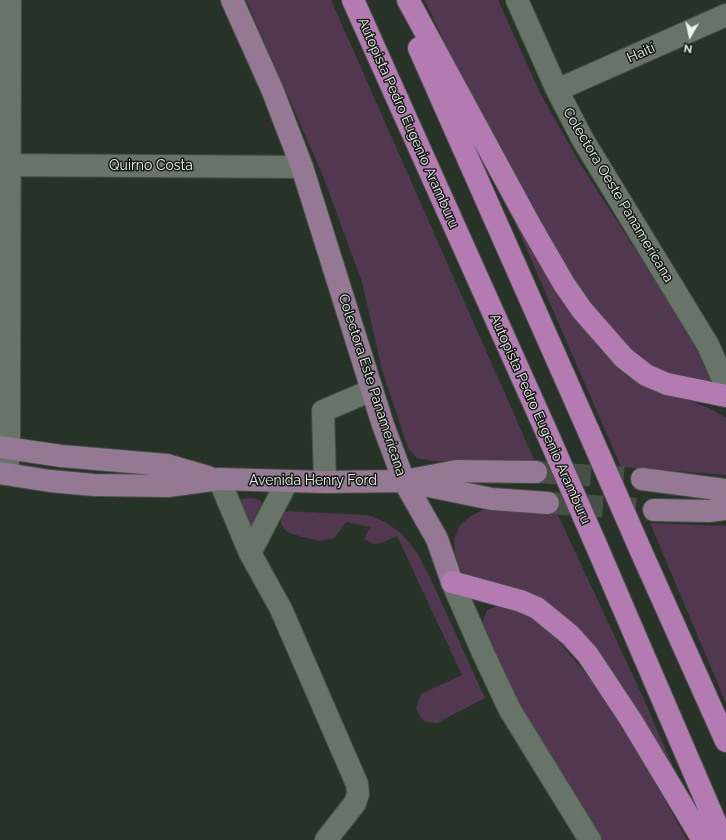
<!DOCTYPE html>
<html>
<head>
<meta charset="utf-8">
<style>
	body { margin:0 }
	#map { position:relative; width:726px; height:840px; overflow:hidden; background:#283328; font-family:Raleway,sans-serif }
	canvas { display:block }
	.north { position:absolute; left:670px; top:16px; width:40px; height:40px; -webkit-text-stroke:3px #141914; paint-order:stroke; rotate:189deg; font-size:11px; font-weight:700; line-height:16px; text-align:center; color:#edf4ed }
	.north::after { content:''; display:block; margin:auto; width:14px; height:18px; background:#edf4ed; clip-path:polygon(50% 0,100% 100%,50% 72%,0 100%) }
</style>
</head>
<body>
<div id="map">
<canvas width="726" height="840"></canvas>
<div class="north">N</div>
</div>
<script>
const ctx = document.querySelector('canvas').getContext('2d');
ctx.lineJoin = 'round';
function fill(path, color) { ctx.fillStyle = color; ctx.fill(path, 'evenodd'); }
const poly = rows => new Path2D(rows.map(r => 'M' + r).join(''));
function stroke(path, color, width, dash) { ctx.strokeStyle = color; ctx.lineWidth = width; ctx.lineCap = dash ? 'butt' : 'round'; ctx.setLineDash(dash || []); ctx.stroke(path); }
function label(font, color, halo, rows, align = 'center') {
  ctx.font = font + ' Raleway,sans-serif'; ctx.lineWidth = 3; ctx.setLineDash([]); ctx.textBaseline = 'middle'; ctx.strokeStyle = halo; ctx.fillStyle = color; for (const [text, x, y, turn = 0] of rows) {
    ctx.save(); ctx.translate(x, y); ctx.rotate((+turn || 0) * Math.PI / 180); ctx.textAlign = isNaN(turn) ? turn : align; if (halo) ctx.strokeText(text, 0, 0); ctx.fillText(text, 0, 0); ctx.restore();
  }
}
const green = poly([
	[246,0,331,0,536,464,434,461,417,458,408,448,382,370,362,282,323,176],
	[425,0,498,0,540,93,579,162,707,361,712,383,670,380,632,353,588,301,545,237,459,74],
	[501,190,656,388,709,408,726,418,726,475,621,467],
	[249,498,257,499,262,502,263,510,250,530,237,503,241,499],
	[505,509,557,513,642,695,682,787,580,636,461,571,456,561,454,539,460,525,471,516,483,510],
	[283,511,368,515,385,522,401,533,417,553,428,573,485,698,437,723,425,722,420,716,416,708,421,694,462,675,397,536,381,543,374,544,364,539,370,527,346,522,334,538,320,541,302,537,287,532,281,524,280,517],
	[650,523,726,526,726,703],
	[498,606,528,613,554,636,593,682,640,755,687,840,601,840,513,699,483,631,483,620,487,610]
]);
const majorTunnel = poly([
	[536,472,642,479],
	[548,503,654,510]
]);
const minor = poly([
	[517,0,557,90,583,140,708,345,726,386],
	[557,90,726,15],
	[0,165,302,167],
	[7,474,9,449,10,0],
	[219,479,250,553,281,609,357,784,358,794,355,803,326,840],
	[325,482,323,411,372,390],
	[250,553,287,482],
	[452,582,484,655,510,710,590,840]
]);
const major = poly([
	[232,0,272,89,302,167,383,425,404,481,437,539,452,582],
	[0,447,61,456,167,465,208,477],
	[0,473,50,481,94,485,168,486,219,479,325,482,404,481,492,499,548,503],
	[415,479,457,471,536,472],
	[642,479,726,490],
	[654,510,709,511,726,509]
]);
const highway = poly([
	[353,0,547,433],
	[408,0,530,225,564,284,582,310,624,358,646,375,667,384,726,396],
	[419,48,589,432],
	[597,547,723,840],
	[640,549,726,741],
	[452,582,521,601,537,608,570,635,588,655,631,720,703,840]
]);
const highwayBridge = poly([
	[589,432,640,549],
	[547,433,597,547]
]);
const streetNames = [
	["Haití",641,53,-24],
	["Autopista Pedro Eugenio Aramburu",408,123,66],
	["Quirno Costa",151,166],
	["Colectora Oeste Panamericana",618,195,59],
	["Colectora Este Panamericana",372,385,72],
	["Autopista Pedro Eugenio Aramburu",540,419,66],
	["Avenida Henry Ford",313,481]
];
fill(green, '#513850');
stroke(majorTunnel, '#465046', 22, [22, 11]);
stroke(minor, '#454f45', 24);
stroke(major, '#454f45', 24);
stroke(highway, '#454f45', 24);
stroke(minor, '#677467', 22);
stroke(major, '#957894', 22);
stroke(highway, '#b37bb2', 22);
stroke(highwayBridge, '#454f45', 24, []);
stroke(highwayBridge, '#b37bb2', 22);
label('14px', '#edf4ed', '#141914', streetNames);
</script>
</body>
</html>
